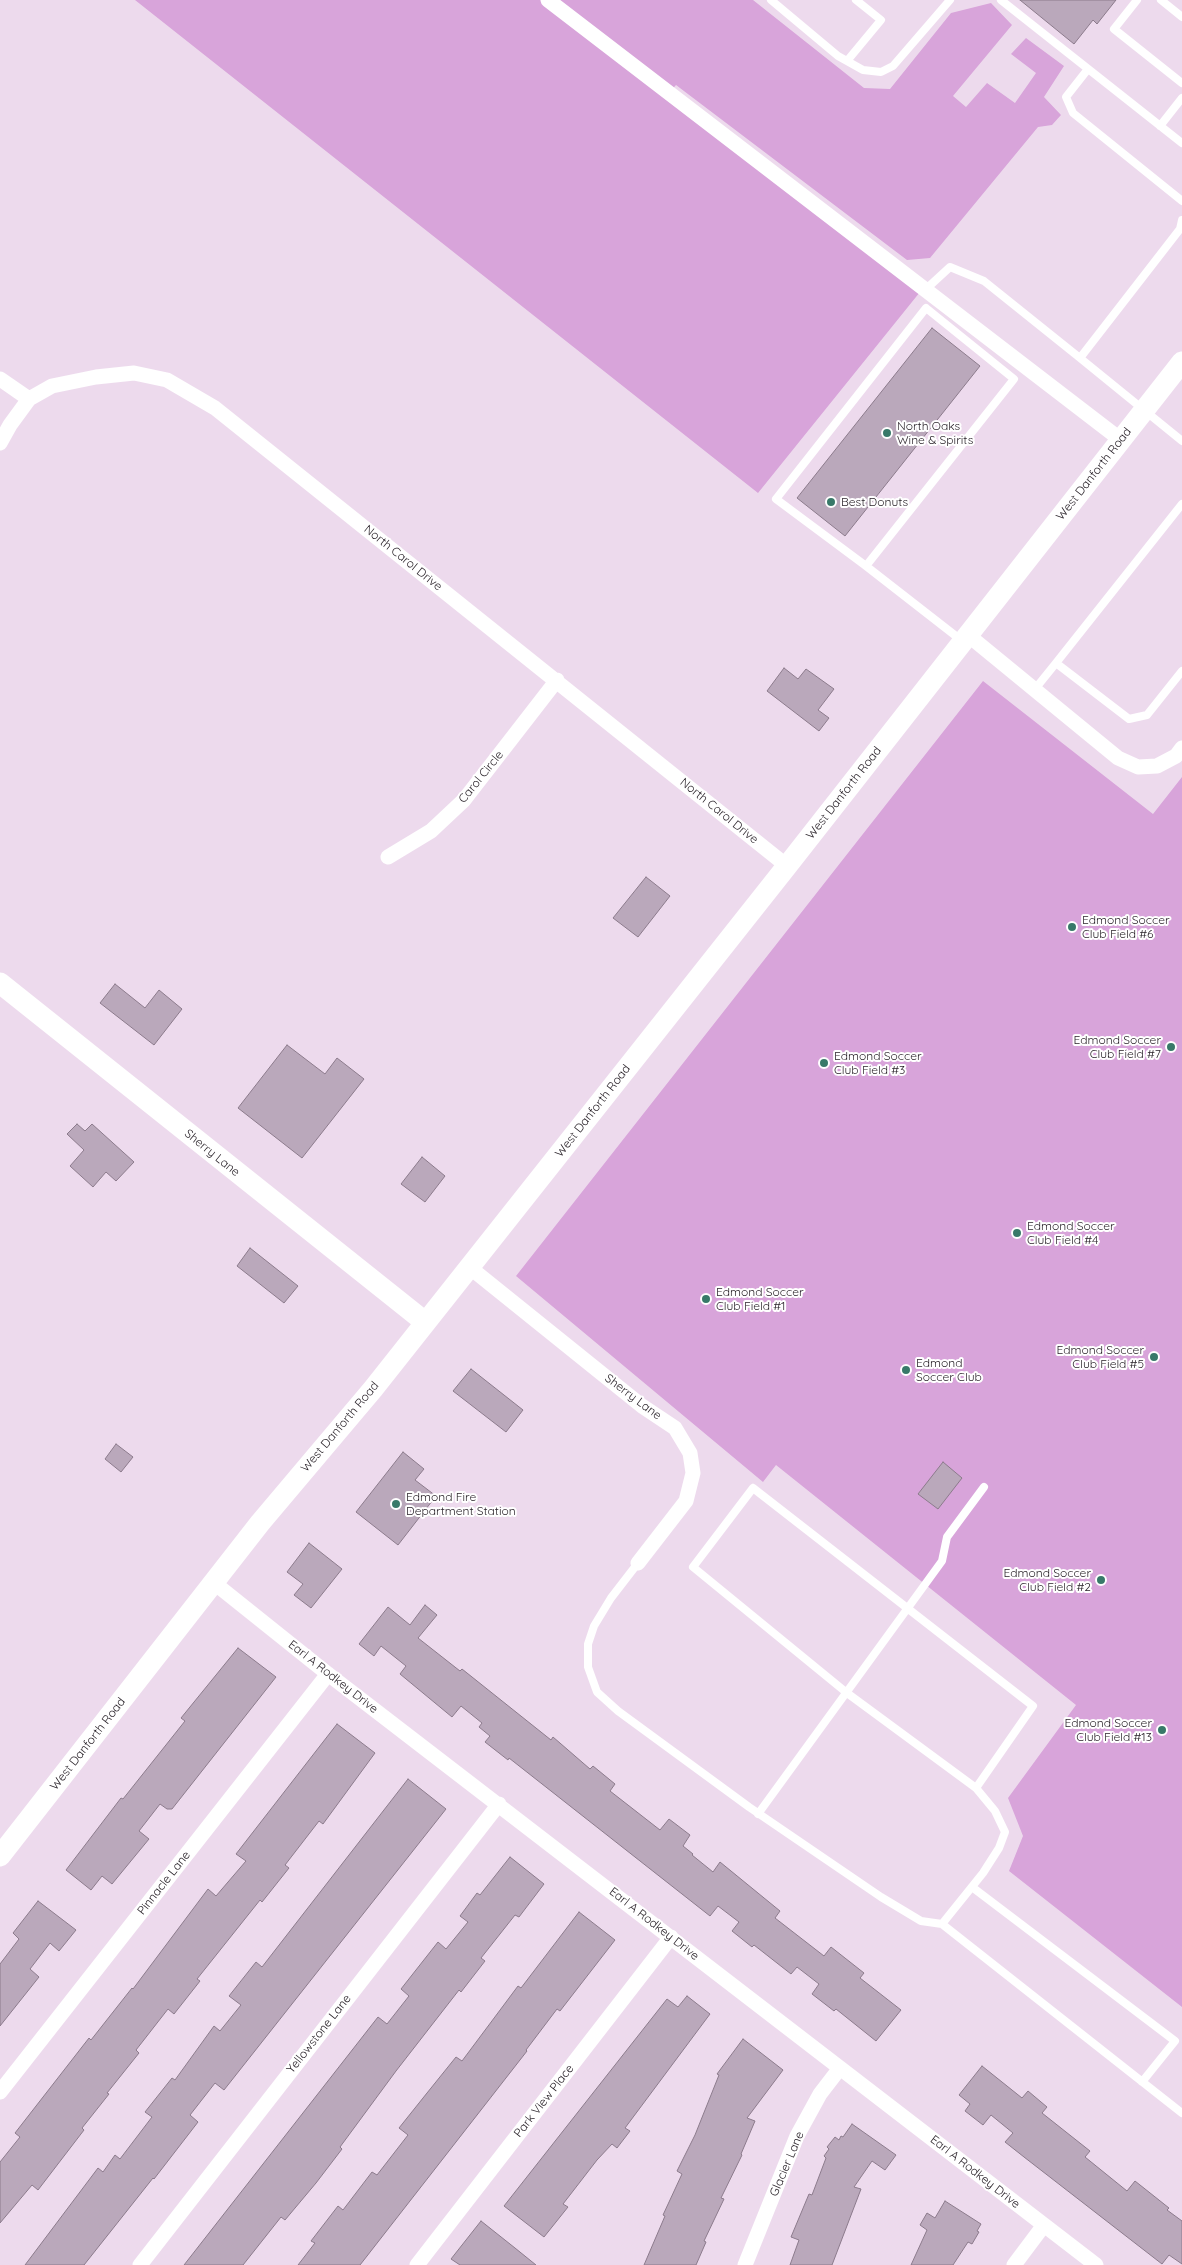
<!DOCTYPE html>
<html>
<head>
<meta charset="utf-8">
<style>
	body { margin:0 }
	canvas { display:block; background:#eddaed }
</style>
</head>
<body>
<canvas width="1182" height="2265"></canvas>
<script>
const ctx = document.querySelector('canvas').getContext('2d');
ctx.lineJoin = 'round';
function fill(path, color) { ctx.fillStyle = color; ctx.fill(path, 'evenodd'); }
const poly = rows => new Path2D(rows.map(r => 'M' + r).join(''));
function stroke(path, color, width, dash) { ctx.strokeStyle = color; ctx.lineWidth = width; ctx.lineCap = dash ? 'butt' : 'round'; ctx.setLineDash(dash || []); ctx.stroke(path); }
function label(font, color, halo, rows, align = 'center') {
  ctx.font = font + ' Quicksand,sans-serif'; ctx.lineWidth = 4; ctx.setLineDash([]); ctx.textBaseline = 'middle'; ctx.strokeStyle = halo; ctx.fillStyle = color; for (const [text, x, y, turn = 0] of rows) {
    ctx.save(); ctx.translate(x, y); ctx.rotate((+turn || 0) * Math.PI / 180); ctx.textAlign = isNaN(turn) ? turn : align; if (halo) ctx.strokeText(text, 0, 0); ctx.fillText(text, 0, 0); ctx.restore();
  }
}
const green = poly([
	[135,0,753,0,864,88,890,89,951,13,991,3,1012,25,953,96,966,107,987,83,1015,103,1036,73,1011,54,1026,38,1064,66,1044,97,1061,115,1052,125,1038,127,930,258,907,260,676,85,667,95,920,292,758,493],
	[983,681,1153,814,1182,777,1182,2007,1009,1871,1023,1836,1008,1798,1076,1705,776,1465,763,1482,516,1276]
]);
const building = poly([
	[1020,0,1116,0,1097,24,1093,20,1074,44,1020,0],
	[932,328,980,366,845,536,797,498,932,328],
	[784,668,798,679,806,669,834,689,818,710,829,718,819,731,767,691,784,668],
	[646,877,670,896,638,937,613,918,646,877],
	[115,984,145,1008,159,990,182,1009,154,1045,100,1003,115,984],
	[287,1045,325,1074,337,1058,364,1079,302,1158,238,1108,287,1045],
	[77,1124,85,1131,92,1124,134,1162,116,1181,106,1172,93,1187,70,1166,84,1150,67,1134,77,1124],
	[422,1157,445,1176,425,1202,401,1184,422,1157],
	[250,1248,298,1286,284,1303,237,1266,250,1248],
	[471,1369,523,1410,506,1432,453,1391,471,1369],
	[116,1444,133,1457,121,1472,105,1459,116,1444],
	[403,1452,424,1469,415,1480,436,1496,398,1545,356,1512,403,1452],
	[943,1462,962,1478,938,1509,918,1494,943,1462],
	[309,1543,342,1569,311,1608,294,1595,303,1584,287,1572,309,1543],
	[425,1605,437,1615,418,1638,460,1671,462,1669,551,1740,553,1737,590,1769,593,1766,615,1784,610,1791,660,1830,669,1819,690,1835,683,1846,693,1854,692,1855,713,1872,720,1862,780,1911,775,1918,824,1956,831,1947,864,1973,860,1978,901,2010,876,2041,836,2009,834,2011,812,1994,819,1984,797,1967,791,1974,754,1945,752,1947,732,1931,739,1922,718,1906,710,1916,509,1758,508,1760,485,1742,490,1736,479,1727,482,1723,461,1706,452,1717,400,1674,406,1666,381,1646,374,1656,359,1644,388,1607,410,1625,425,1605],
	[238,1648,276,1677,172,1809,167,1809,160,1804,139,1831,149,1839,112,1884,102,1876,91,1890,66,1870,121,1798,123,1799,185,1721,181,1718,238,1648],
	[337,1724,375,1753,323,1824,319,1821,285,1865,289,1868,262,1902,260,1900,197,1979,200,1981,174,2014,168,2009,136,2050,139,2053,107,2093,109,2094,82,2128,84,2130,38,2190,32,2185,0,2223,0,2162,20,2137,15,2133,89,2038,91,2040,132,1988,133,1989,208,1889,216,1896,246,1861,236,1854,337,1724],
	[408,1779,446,1809,224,2090,215,2083,190,2115,198,2122,154,2179,153,2178,84,2265,25,2265,98,2168,103,2172,115,2155,120,2159,152,2117,145,2112,172,2078,175,2080,214,2026,220,2031,241,2005,229,1996,256,1962,262,1967,408,1779],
	[510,1857,544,1884,519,1917,515,1915,481,1958,485,1961,461,1992,459,1990,396,2071,340,2147,342,2149,316,2183,285,2220,281,2217,243,2265,184,2265,378,2017,387,2024,409,1996,401,1989,438,1942,446,1949,468,1922,460,1916,477,1893,480,1895,510,1857],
	[38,1901,76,1930,59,1951,50,1943,30,1969,39,1977,0,2026,0,1964,19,1939,13,1933,38,1901],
	[579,1912,615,1940,560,2011,557,2009,526,2050,527,2051,360,2265,298,2265,315,2243,311,2241,338,2206,343,2210,372,2172,377,2175,408,2135,399,2128,427,2093,456,2057,462,2061,518,1986,521,1988,579,1912],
	[687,1996,710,2014,625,2128,630,2131,617,2148,612,2144,597,2160,563,2204,568,2207,544,2237,504,2206,667,1999,678,2007,687,1996],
	[743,2039,783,2070,747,2118,755,2121,741,2154,742,2155,721,2198,724,2199,704,2241,706,2242,696,2265,644,2265,665,2216,663,2215,682,2174,677,2171,695,2135,719,2075,717,2074,743,2039],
	[982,2066,1022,2098,1028,2091,1047,2107,1042,2113,1090,2151,1085,2157,1127,2191,1135,2181,1169,2208,1167,2210,1182,2221,1182,2264,1169,2255,1162,2264,1024,2157,1005,2142,1013,2133,991,2115,983,2125,965,2111,970,2104,959,2095,982,2066],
	[852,2124,896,2155,885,2170,872,2161,854,2187,861,2189,832,2265,790,2265,799,2240,791,2237,809,2194,812,2195,826,2158,824,2156,829,2149,827,2147,835,2137,839,2140,841,2136,843,2137,852,2124],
	[945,2201,981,2224,977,2231,979,2232,972,2244,968,2242,953,2265,911,2265,927,2230,920,2225,927,2213,935,2218,945,2201],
	[481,2221,515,2248,536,2265,460,2265,451,2259,481,2221]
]);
const lane = poly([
	[771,0,838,56,863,70,881,72,893,66,950,0],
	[1001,0,1182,143],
	[1137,0,1114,29,1182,83],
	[1161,0,1182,17],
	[847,61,881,20,856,0],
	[1088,69,1066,97,1073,113,1182,201],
	[1160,126,1182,98],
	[925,290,950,267,984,281,1080,358,1180,229,1182,220],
	[1080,358,1182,441],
	[866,566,776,499,926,308,1014,379,866,566,961,640],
	[1056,663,1182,504],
	[1035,689,1056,663,1129,719,1147,715,1182,671],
	[753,1488,1033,1706,976,1788,847,1693,693,1567,753,1488],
	[638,1563,611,1598,594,1626,588,1644,588,1667,597,1692,618,1711,749,1807,881,1897,921,1921,942,1924,1182,2113],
	[758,1814,942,1561,947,1537,984,1487],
	[972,1887,1175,2041,1142,2082],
	[942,1924,983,1873,999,1848,1005,1832,995,1811,976,1788]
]);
const street = poly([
	[548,0,1121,440],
	[0,379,29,399],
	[0,443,10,425,29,399,52,386,96,377,134,373,167,380,215,408,787,866],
	[968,635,1118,758,1138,767,1157,766,1176,756,1182,748],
	[388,857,431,831,464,800,557,680],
	[468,1266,642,1406,675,1428,690,1453,693,1473,686,1501,638,1563],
	[213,1582,328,1674,1096,2265],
	[0,2092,328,1674],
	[140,2265,499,1804],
	[417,2265,671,1937],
	[745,2265,797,2136,820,2094,840,2068],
	[1014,2265,1044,2225]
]);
const secondary = poly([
	[0,983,425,1322],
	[0,1856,260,1523,373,1389,787,866,1182,362]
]);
const markers = [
	[887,433,5,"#387969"],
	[831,502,5,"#387969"],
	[1072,927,5,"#387969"],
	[1171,1047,5,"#387969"],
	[824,1063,5,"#387969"],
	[1017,1233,5,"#387969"],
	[706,1299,5,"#387969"],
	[1154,1357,5,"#387969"],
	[906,1370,5,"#387969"],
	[396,1504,5,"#387969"],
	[1101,1580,5,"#387969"],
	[1162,1730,5,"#387969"]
];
const poiNames = [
	["North Oaks",897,426],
	["Wine & Spirits",897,440],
	["Best Donuts",841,502],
	["Edmond Soccer",1082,920],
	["Club Field #6",1082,934],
	["Edmond Soccer",1161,1040,"right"],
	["Club Field #7",1161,1054,"right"],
	["Edmond Soccer",834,1056],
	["Club Field #3",834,1070],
	["Edmond Soccer",1027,1226],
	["Club Field #4",1027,1240],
	["Edmond Soccer",716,1292],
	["Club Field #1",716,1306],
	["Edmond Soccer",1144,1350,"right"],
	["Club Field #5",1144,1364,"right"],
	["Edmond",916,1363],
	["Soccer Club",916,1377],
	["Edmond Fire",406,1497],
	["Department Station",406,1511],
	["Edmond Soccer",1091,1573,"right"],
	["Club Field #2",1091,1587,"right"],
	["Edmond Soccer",1152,1723,"right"],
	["Club Field #13",1152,1737,"right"]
];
const streetNames = [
	["West Danforth Road",1094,474,-52],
	["North Carol Drive",403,558,39],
	["Carol Circle",481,777,-51],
	["West Danforth Road",844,793,-52],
	["North Carol Drive",719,811,39],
	["West Danforth Road",593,1111,-52],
	["Sherry Lane",212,1153,39],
	["Sherry Lane",633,1397,37],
	["West Danforth Road",340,1427,-50],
	["Earl A Rodkey Drive",333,1677,38],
	["West Danforth Road",88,1744,-52],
	["Pinnacle Lane",164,1883,-52],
	["Earl A Rodkey Drive",654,1924,38],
	["Yellowstone Lane",319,2034,-52],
	["Park View Place",544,2101,-52],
	["Glacier Lane",787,2164,-67],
	["Earl A Rodkey Drive",975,2172,38]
];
fill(green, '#d8a4da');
fill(building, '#baa8bb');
stroke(building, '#8c7b8c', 1);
stroke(lane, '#fff', 8);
stroke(street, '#fff', 15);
stroke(secondary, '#fff', 21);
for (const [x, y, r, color] of markers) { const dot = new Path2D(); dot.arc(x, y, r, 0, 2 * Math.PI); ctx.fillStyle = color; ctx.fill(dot); stroke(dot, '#fff', 2); }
label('12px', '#241d24', '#fff', poiNames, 'left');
label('12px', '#241d24', '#fff', streetNames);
</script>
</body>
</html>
